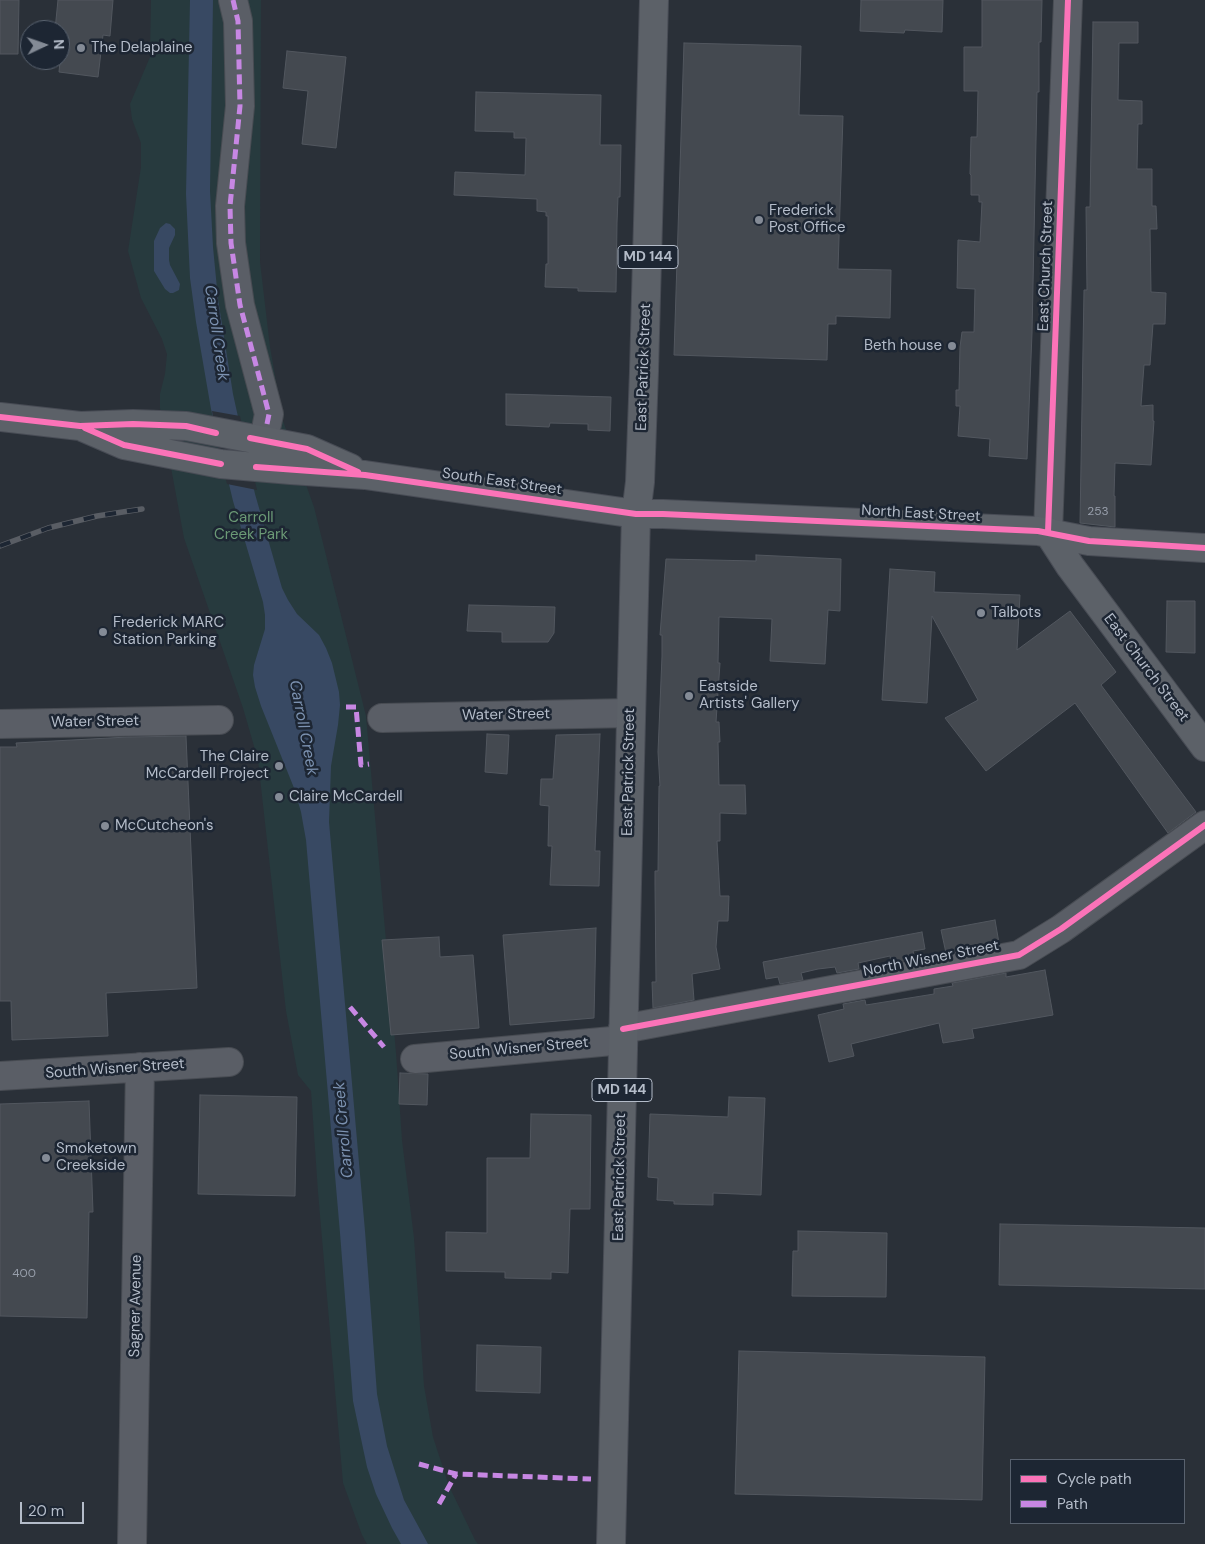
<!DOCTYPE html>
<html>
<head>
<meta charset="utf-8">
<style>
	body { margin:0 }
	#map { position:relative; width:1205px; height:1544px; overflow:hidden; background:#2a3038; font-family:"DM Sans",sans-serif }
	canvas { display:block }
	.legend { position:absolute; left:1010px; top:1459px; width:175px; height:65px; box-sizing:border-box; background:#1d2633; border:1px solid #59626f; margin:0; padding:6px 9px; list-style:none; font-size:15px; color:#b4bcc9 }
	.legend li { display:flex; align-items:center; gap:10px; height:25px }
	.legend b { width:25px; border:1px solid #59626f }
	.north { position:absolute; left:20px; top:20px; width:50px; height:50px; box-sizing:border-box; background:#1d2633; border:1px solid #59626f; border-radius:50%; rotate:87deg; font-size:14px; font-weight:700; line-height:20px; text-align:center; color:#b4bcc9 }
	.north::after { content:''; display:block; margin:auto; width:18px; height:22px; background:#848b96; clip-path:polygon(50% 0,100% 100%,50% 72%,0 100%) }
	.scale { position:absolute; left:20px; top:1502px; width:64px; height:22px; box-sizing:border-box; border:2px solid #b4bcc9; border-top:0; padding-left:6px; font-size:15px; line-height:18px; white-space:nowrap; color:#b4bcc9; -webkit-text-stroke:4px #1d2633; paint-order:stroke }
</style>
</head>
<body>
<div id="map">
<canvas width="1205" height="1544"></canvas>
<ul class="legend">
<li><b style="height:6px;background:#fb73b8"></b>Cycle path</li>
<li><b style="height:6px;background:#c787e3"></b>Path</li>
</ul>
<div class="north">N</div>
<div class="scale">20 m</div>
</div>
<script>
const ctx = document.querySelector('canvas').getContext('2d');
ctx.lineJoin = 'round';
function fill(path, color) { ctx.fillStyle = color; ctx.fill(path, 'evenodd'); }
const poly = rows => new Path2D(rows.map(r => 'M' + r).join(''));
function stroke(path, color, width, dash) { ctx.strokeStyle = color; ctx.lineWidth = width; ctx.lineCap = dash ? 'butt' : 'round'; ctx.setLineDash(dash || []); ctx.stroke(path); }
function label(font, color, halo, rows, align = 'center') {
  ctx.font = font + ' "DM Sans",sans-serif'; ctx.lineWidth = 5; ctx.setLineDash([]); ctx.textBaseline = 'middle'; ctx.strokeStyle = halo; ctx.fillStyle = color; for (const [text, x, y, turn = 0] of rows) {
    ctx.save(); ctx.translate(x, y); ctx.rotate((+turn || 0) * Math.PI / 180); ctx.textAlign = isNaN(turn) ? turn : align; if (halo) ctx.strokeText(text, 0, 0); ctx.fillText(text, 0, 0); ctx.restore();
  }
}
const green = poly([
	[151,0,261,0,260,262,270,347,283,421,314,507,366,716,396,1053,402,1140,414,1238,424,1386,433,1437,449,1486,475,1540,478,1544,367,1544,362,1535,343,1483,318,1192,311,1091,298,1075,286,1011,258,760,243,708,184,538,160,408,160,394,165,374,167,354,162,339,141,298,128,251,141,167,141,143,132,119,130,104,150,57]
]);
const water = poly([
	[190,0,213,0,210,191,213,247,218,299,233,394,255,494,282,588,288,600,297,614,319,635,326,648,332,663,339,692,340,705,338,725,331,766,329,822,365,1231,377,1394,387,1446,404,1500,428,1544,401,1544,392,1528,376,1494,367,1467,353,1401,340,1233,306,840,301,812,294,788,261,706,255,687,253,675,254,665,265,629,265,615,263,602,233,501,211,409,196,322,190,278,186,194],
	[166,223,170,224,175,229,175,235,169,248,169,260,170,265,180,284,179,290,173,293,170,293,165,289,154,271,154,241,160,228]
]);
const pier = poly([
	[212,411,240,416,257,490,227,484,219,454]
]);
const building = poly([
	[0,0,19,0,18,54,0,54,0,0],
	[58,0,113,0,110,36,103,35,98,77,59,72,63,30,55,30,58,0],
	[861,0,943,0,942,32,905,30,904,33,860,31,861,0],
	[982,0,1042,0,1041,42,1039,42,1039,92,1037,92,1032,333,1027,459,989,456,990,439,958,436,960,406,956,406,956,390,959,390,960,347,962,332,974,332,975,289,957,288,958,240,980,242,982,202,979,202,979,195,971,195,971,175,970,174,971,137,977,137,978,91,964,91,964,47,982,47,982,0],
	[1093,22,1138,22,1138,43,1119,43,1118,100,1142,101,1142,124,1138,124,1137,169,1152,169,1152,206,1156,206,1157,229,1150,229,1151,292,1166,293,1165,324,1153,324,1150,365,1144,365,1141,406,1153,405,1153,421,1154,421,1151,465,1115,463,1114,496,1115,496,1115,527,1080,523,1084,290,1087,290,1086,207,1090,207,1093,22],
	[684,43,801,46,799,115,843,116,838,269,891,270,890,318,836,316,836,324,828,324,827,360,674,355,684,43],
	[287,51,346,57,336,148,302,144,308,91,283,88,287,51],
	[476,92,601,95,600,145,621,145,620,197,618,197,617,223,616,292,578,291,578,288,545,287,546,264,548,264,548,216,546,216,546,212,537,211,537,199,454,195,455,172,525,175,526,138,514,138,514,132,475,131,476,92],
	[506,394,611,397,610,431,588,430,588,424,550,423,549,427,506,425,506,394],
	[756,555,841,559,840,611,828,610,825,664,770,661,772,619,719,617,718,663,720,663,716,722,719,722,720,742,718,742,719,785,745,785,746,814,720,813,720,841,717,841,720,896,729,896,728,921,718,921,716,947,720,969,692,974,694,1000,653,1008,652,982,656,982,655,885,655,871,658,871,659,786,660,786,658,752,662,656,662,635,660,635,666,559,756,561,756,555],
	[890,569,935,572,934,592,1020,595,1017,650,1070,611,1116,672,1101,685,1196,812,1168,833,1075,703,986,771,945,718,978,700,932,616,927,703,882,700,890,569],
	[1167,601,1195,601,1195,653,1166,652,1167,601],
	[469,605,555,607,554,633,548,642,502,642,502,632,467,631,469,605],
	[487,734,509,735,507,774,485,772,487,734],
	[600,734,595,851,600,851,599,886,550,885,552,846,548,846,549,806,540,805,541,779,553,779,556,735,600,734],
	[186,736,197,988,106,993,108,1036,12,1040,11,1001,0,1001,0,747,17,747,16,743,128,737,186,736],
	[995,920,999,943,946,953,941,930,995,920],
	[596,928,594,1018,510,1025,503,935,596,928],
	[922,932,925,949,913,951,915,959,891,963,890,956,858,963,859,969,837,973,835,967,818,969,801,973,803,980,780,984,778,977,766,979,763,962,922,932],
	[439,937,440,957,473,955,479,1028,391,1035,382,940,439,937],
	[1045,970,1053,1015,972,1029,974,1038,943,1043,939,1023,851,1044,854,1056,829,1062,818,1015,844,1009,843,1004,865,1000,866,1005,934,994,934,989,953,986,952,983,1006,973,1006,977,1045,970],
	[400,1073,428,1074,427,1105,399,1104,400,1073],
	[200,1095,297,1097,295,1196,198,1194,200,1095],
	[729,1097,765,1098,761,1195,713,1193,713,1205,674,1204,674,1201,657,1200,658,1178,648,1177,650,1114,728,1117,729,1097],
	[89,1101,93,1212,89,1212,87,1318,0,1316,0,1104,89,1101],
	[531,1114,591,1115,590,1209,570,1209,568,1273,551,1272,551,1279,505,1278,505,1272,446,1271,446,1232,487,1233,487,1158,530,1158,531,1114],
	[1000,1224,1205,1228,1205,1289,999,1285,1000,1224],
	[798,1231,887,1233,886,1297,792,1296,793,1251,798,1251,798,1231],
	[477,1345,541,1347,540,1393,476,1391,477,1345],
	[739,1351,985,1357,982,1500,735,1494,739,1351]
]);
const minor = poly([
	[233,0,238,21,240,106,230,206,231,243,240,305,269,414,267,424],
	[1048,532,1068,0],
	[382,718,631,713],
	[0,724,219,720],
	[623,1029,1019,955,1061,929,1205,825],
	[415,1059,623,1040],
	[0,1076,229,1062],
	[132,1544,140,1067]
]);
const major = poly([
	[0,417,80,426,133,424,186,426,307,449,350,468],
	[80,426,124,445,221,464,291,470,365,475,636,514,663,514,1038,531,1089,541,1205,548],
	[1048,532,1070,566,1205,747],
	[611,1544,636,514,640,482,644,371,654,0]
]);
const rail = poly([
	[0,546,48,528,97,516,142,509]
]);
const quiet = poly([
	[233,0,238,21,240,106,230,206,231,243,240,305,269,414,267,424],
	[346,707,356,707,361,765,369,764],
	[350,1007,384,1047],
	[419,1464,456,1474,591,1479],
	[439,1504,456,1474]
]);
const cycleway = poly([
	[0,417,80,426,133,424,186,426,216,433],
	[85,428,124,445,221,464],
	[250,438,307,449,358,472],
	[256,467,365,475,636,514,663,514,1038,531,1089,541,1205,548],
	[1048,532,1068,0],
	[623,1029,1019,955,1061,929,1205,825]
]);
const markers = [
	[81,48,5,"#848b96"],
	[759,220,5,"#848b96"],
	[952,346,5,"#848b96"],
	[981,613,5,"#848b96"],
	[103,632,5,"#848b96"],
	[689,696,5,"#848b96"],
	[279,766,5,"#848b96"],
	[279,797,5,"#848b96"],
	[105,826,5,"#848b96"],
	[46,1158,5,"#848b96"]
];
const numberNames = [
	["253",1098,512],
	["400",24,1274]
];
const shields = [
	[648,257,60],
	[622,1090,60]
];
const shieldNames = [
	["MD 144",648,257],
	["MD 144",622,1090]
];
const poiNames = [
	["The Delaplaine",91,48],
	["Frederick",769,211],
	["Post Office",769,228],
	["Beth house",942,346,"right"],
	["Talbots",991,613],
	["Frederick MARC",113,623],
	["Station Parking",113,640],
	["Eastside",699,687],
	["Artists' Gallery",699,704],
	["The Claire",269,757,"right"],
	["McCardell Project",269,774,"right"],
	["Claire McCardell",289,797],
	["McCutcheon's",115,826],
	["Smoketown",56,1149],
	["Creekside",56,1166]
];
const streetNames = [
	["East Church Street",1046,266,-88],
	["East Patrick Street",644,367,-88],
	["South East Street",502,482,8],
	["North East Street",921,514,3],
	["East Church Street",1146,668,53],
	["Water Street",506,715,-1],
	["Water Street",95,722,-1],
	["East Patrick Street",629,772,-89],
	["North Wisner Street",931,959,-11],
	["South Wisner Street",519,1049,-5],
	["South Wisner Street",115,1069,-4],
	["East Patrick Street",620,1177,-89],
	["Sagner Avenue",136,1306,-89]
];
const parkNames = [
	["Carroll",251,518],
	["Creek Park",251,535]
];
const waterNames = [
	["Carroll Creek",216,333,82],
	["Carroll Creek",303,728,79],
	["Carroll Creek",344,1130,-95]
];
fill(green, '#273a3e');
fill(water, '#384963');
fill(pier, '#2a3038');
fill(building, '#444950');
stroke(building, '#52575f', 1);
stroke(minor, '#484c53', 30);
stroke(major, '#484c55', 30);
stroke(minor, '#5a5e66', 28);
stroke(major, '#5c6168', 28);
stroke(rail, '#595d64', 5.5);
stroke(rail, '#1d2633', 4, [11]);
stroke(quiet, '#c787e3', 5, [10, 5]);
stroke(cycleway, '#fb73b8', 6);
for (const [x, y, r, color] of markers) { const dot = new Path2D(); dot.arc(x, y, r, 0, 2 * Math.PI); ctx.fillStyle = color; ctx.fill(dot); stroke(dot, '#1d2633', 2); }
label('12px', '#989fab', null, numberNames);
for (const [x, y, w] of shields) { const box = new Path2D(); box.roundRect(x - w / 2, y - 11.5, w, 23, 4); ctx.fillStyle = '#1d2633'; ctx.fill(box); stroke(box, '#b4bcc9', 1); }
label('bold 14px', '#b4bcc9', null, shieldNames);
label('15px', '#b4bcc9', '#1d2633', poiNames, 'left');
label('15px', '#b4bcc9', '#1d2633', streetNames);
label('15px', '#6b9a76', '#1d2633', parkNames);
label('italic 16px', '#7c92b1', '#1d2633', waterNames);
</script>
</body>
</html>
